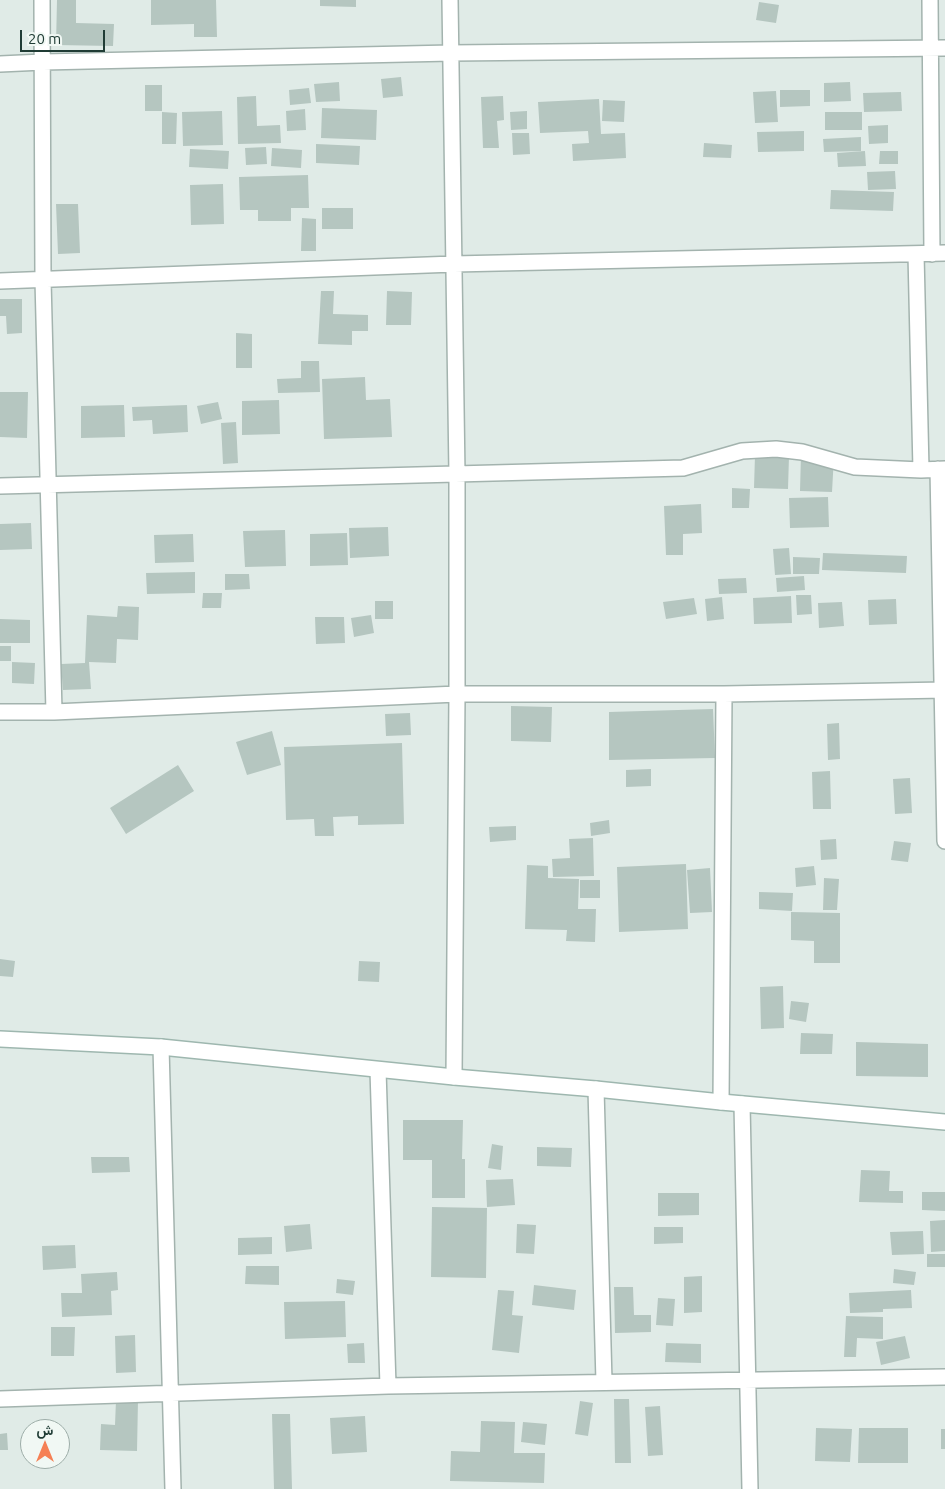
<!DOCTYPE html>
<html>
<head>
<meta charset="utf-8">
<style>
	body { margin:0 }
	#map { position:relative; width:945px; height:1489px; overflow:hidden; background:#e0ebe7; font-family:Ubuntu,Vazirmatn,sans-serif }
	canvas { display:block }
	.north { position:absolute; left:20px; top:1419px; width:50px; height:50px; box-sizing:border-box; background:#f1f8f4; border:1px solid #9dada8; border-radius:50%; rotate:0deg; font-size:14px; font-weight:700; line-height:20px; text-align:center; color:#203c35 }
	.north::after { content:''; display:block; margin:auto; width:18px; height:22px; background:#f58055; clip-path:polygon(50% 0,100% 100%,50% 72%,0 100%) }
	.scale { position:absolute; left:20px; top:30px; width:85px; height:22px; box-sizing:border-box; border:2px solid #203c35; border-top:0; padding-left:6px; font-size:15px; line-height:18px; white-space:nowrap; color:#203c35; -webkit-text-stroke:4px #f1f8f4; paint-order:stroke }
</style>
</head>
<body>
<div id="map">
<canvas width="945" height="1489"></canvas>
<div class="north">ش</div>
<div class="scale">20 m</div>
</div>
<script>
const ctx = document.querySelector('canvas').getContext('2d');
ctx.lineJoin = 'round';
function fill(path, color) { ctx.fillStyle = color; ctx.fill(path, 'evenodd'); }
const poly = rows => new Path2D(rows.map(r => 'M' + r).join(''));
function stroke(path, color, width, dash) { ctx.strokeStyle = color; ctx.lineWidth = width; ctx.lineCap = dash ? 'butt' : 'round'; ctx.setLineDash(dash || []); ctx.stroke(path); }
const building = poly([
	[57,0,76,0,76,23,114,24,113,46,56,45],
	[151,0,216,0,217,37,194,37,194,24,151,25],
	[320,0,356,0,356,7,320,6],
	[759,2,779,5,776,23,756,20],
	[401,77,403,96,383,98,381,79],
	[339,82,340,101,316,102,314,84],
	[850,82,851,101,824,102,824,83],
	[145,85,162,85,162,111,145,111],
	[309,88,311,103,290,105,289,90],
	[780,90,810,90,810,106,780,107],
	[776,91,778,122,755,123,753,92],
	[901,92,902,111,864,112,863,93],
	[256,96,257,126,280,125,281,143,238,144,237,97],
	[503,96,504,120,497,121,499,148,483,148,481,97],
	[599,99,601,134,625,133,626,158,573,161,572,144,589,143,588,131,540,133,538,102],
	[603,100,625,101,624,122,602,121],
	[322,108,377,110,376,140,321,138],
	[305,109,306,130,287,131,286,111],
	[222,111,223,145,183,146,182,112],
	[527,111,527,129,511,130,510,112],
	[162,112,177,113,176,144,162,144],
	[825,112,862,112,862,130,825,130],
	[888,125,888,143,869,144,868,126],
	[804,131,804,151,758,152,757,132],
	[512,133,529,133,530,154,513,155],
	[861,137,861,151,824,152,823,139],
	[704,143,732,145,731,158,703,157],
	[316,144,360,146,359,165,316,163],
	[266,147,267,164,246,165,245,148],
	[272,148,302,150,301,168,271,166],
	[190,149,229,151,228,169,189,167],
	[865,151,866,166,838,167,837,153],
	[880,151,898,151,898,164,879,164],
	[895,171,896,189,868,190,867,172],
	[308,175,309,208,291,208,291,221,258,221,258,210,240,210,239,177],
	[223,184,224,224,191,225,190,185],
	[831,190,894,192,893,211,830,209],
	[56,204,78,204,80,253,58,254],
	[322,208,353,208,353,229,322,229],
	[302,218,316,219,316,251,301,251],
	[321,291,334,291,333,314,368,315,368,331,352,331,352,345,318,344],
	[387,291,412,292,411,325,386,325],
	[0,299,22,299,22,333,7,334,6,316,0,316],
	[236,333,252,334,252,368,236,368],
	[301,361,319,361,320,392,278,393,277,379,301,378],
	[365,377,366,400,390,399,392,437,324,439,322,379],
	[0,392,28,392,27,438,0,437],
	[279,400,280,434,242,435,242,401],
	[218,402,222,419,201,424,197,406],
	[124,405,125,437,81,438,81,406],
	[187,405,188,432,153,434,152,420,133,421,132,407],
	[236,422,238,463,223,464,221,423],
	[801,454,834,456,832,492,800,491],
	[755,455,789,456,788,489,754,488],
	[732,488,750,489,749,508,732,508],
	[828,497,829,527,790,528,789,498],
	[701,504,702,533,683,534,683,555,666,555,664,506],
	[31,523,32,549,0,550,0,524],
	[388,527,389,556,350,558,349,528],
	[285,530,286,566,245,567,243,531],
	[347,533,348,565,310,566,310,534],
	[193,534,194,562,155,563,154,535],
	[789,548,791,574,775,575,773,549],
	[823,553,907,556,906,573,822,570],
	[793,557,820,558,819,574,793,574],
	[195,572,195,593,147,594,146,573],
	[225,574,249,574,250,589,225,590],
	[804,576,805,590,777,592,776,578],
	[746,578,747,593,719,594,718,579],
	[203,593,222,593,221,608,202,608],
	[796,595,811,595,812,614,797,615],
	[791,596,792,623,754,624,753,598],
	[722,597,724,619,707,621,705,599],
	[694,598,697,614,666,619,663,602],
	[896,599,897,624,869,625,868,600],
	[375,601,393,601,393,619,375,619],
	[842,602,844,626,819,628,818,603],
	[118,606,139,607,138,640,117,639,116,663,89,662,91,689,63,690,61,664,85,663,87,615,117,617],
	[371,615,374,633,354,637,351,618],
	[315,617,344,617,345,643,316,644],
	[0,619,30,620,30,643,0,643],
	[0,646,11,646,11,661,0,661],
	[12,662,35,663,34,684,12,683],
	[511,706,552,707,551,742,511,741],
	[713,709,715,758,609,760,609,712],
	[410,713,411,735,386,736,385,714],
	[839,723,840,759,828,760,827,724],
	[272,731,281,765,247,775,236,742],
	[402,743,404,824,358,825,358,816,333,817,334,836,315,836,314,819,286,820,284,747],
	[178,765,194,791,126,834,110,808],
	[651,769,651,786,626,787,626,770],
	[830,771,831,809,813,809,812,772],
	[910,778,912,813,895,814,893,779],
	[609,820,610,833,591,836,590,823],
	[516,826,516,840,490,842,489,827],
	[593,838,594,876,553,877,552,859,570,858,569,839],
	[836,839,837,859,821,860,820,840],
	[894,841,911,843,908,862,891,860],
	[686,864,688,929,619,932,617,867],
	[527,865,548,866,548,878,579,879,578,909,596,909,595,942,566,941,567,930,525,929],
	[814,866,816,885,796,887,795,868],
	[710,868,712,912,690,913,687,870],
	[824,878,839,879,837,910,823,910],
	[580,880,600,880,600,898,580,898],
	[759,892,793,893,792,911,759,909],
	[791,912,840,913,840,963,814,963,814,941,791,940],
	[0,959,15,961,13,977,0,976],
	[359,961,380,962,379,982,358,981],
	[783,986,784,1028,761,1029,760,987],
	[791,1001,809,1003,806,1022,789,1019],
	[801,1033,833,1034,832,1054,800,1054],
	[856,1042,928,1044,928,1077,856,1076],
	[403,1120,463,1120,462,1159,465,1159,465,1198,432,1198,432,1160,403,1160],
	[492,1144,503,1146,501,1170,488,1168],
	[537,1147,572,1148,571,1167,537,1166],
	[91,1157,129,1157,130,1172,92,1173],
	[861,1170,890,1171,889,1191,903,1191,903,1203,859,1202],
	[513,1179,515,1205,487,1207,486,1180],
	[922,1192,945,1192,945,1211,922,1210],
	[658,1193,699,1193,699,1215,658,1216],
	[432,1207,487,1208,486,1278,431,1277],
	[945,1220,945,1251,931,1252,930,1221],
	[310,1224,312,1249,286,1252,284,1226],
	[517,1224,536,1225,534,1254,516,1253],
	[654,1227,683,1227,683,1243,654,1244],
	[923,1231,924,1254,892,1255,890,1232],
	[272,1237,272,1254,238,1255,238,1238],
	[75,1245,76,1268,43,1270,42,1246],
	[927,1254,945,1254,945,1267,927,1267],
	[246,1266,279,1266,279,1285,245,1284],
	[894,1269,916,1272,914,1285,893,1283],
	[117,1272,118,1290,111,1291,112,1315,62,1317,61,1293,82,1293,81,1274],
	[702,1276,702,1312,684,1313,684,1277],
	[337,1279,355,1281,353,1295,336,1293],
	[534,1285,576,1290,574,1310,532,1305],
	[614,1287,633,1287,634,1315,651,1315,651,1332,615,1333],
	[498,1290,514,1291,512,1315,523,1316,519,1353,492,1350],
	[911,1290,912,1308,883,1309,883,1312,850,1313,849,1293],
	[658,1298,675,1299,673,1326,656,1325],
	[345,1301,346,1337,285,1339,284,1302],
	[846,1316,883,1317,883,1339,857,1338,856,1357,844,1357],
	[51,1327,75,1327,74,1356,51,1356],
	[135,1335,136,1372,116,1373,115,1336],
	[905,1336,910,1358,881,1365,876,1342],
	[364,1343,365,1363,348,1363,347,1344],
	[666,1343,701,1344,701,1363,665,1362],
	[614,1399,629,1399,631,1463,615,1463],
	[116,1400,138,1400,137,1451,100,1450,101,1424,115,1425],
	[580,1401,593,1403,588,1436,575,1434],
	[660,1406,663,1455,648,1456,645,1407],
	[272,1414,290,1414,292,1489,274,1489],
	[365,1416,367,1452,332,1454,330,1418],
	[481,1421,515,1422,514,1453,545,1453,544,1483,450,1481,451,1451,480,1452],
	[523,1422,547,1424,545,1445,521,1442],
	[816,1428,852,1429,850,1462,815,1461],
	[859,1428,908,1428,908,1463,858,1463],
	[941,1429,945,1429,945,1449,941,1449],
	[7,1433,8,1450,0,1450,0,1434]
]);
const street = poly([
	[42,0,43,280,54,712],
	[450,0,457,474,457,694,454,1077],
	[930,0,932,254],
	[0,64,43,62,451,53,945,48],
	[916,254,921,470],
	[0,281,454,264,945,253],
	[938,469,945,841],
	[0,486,683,468,742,451,776,449,802,452,855,467,921,470,945,469],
	[0,712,54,712,457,694,724,694,945,690],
	[161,1047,173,1489],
	[378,1070,388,1386],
	[596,1089,604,1382],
	[721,1102,724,694],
	[742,1104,750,1489],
	[0,1399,388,1386,945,1377]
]);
const secondary = poly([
	[0,1039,161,1047,454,1077,596,1089,721,1102,945,1122]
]);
fill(building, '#b5c6c0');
stroke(street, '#a3b3ae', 18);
stroke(secondary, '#9eb7af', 18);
stroke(street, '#fff', 15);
stroke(secondary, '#fff', 15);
</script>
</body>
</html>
